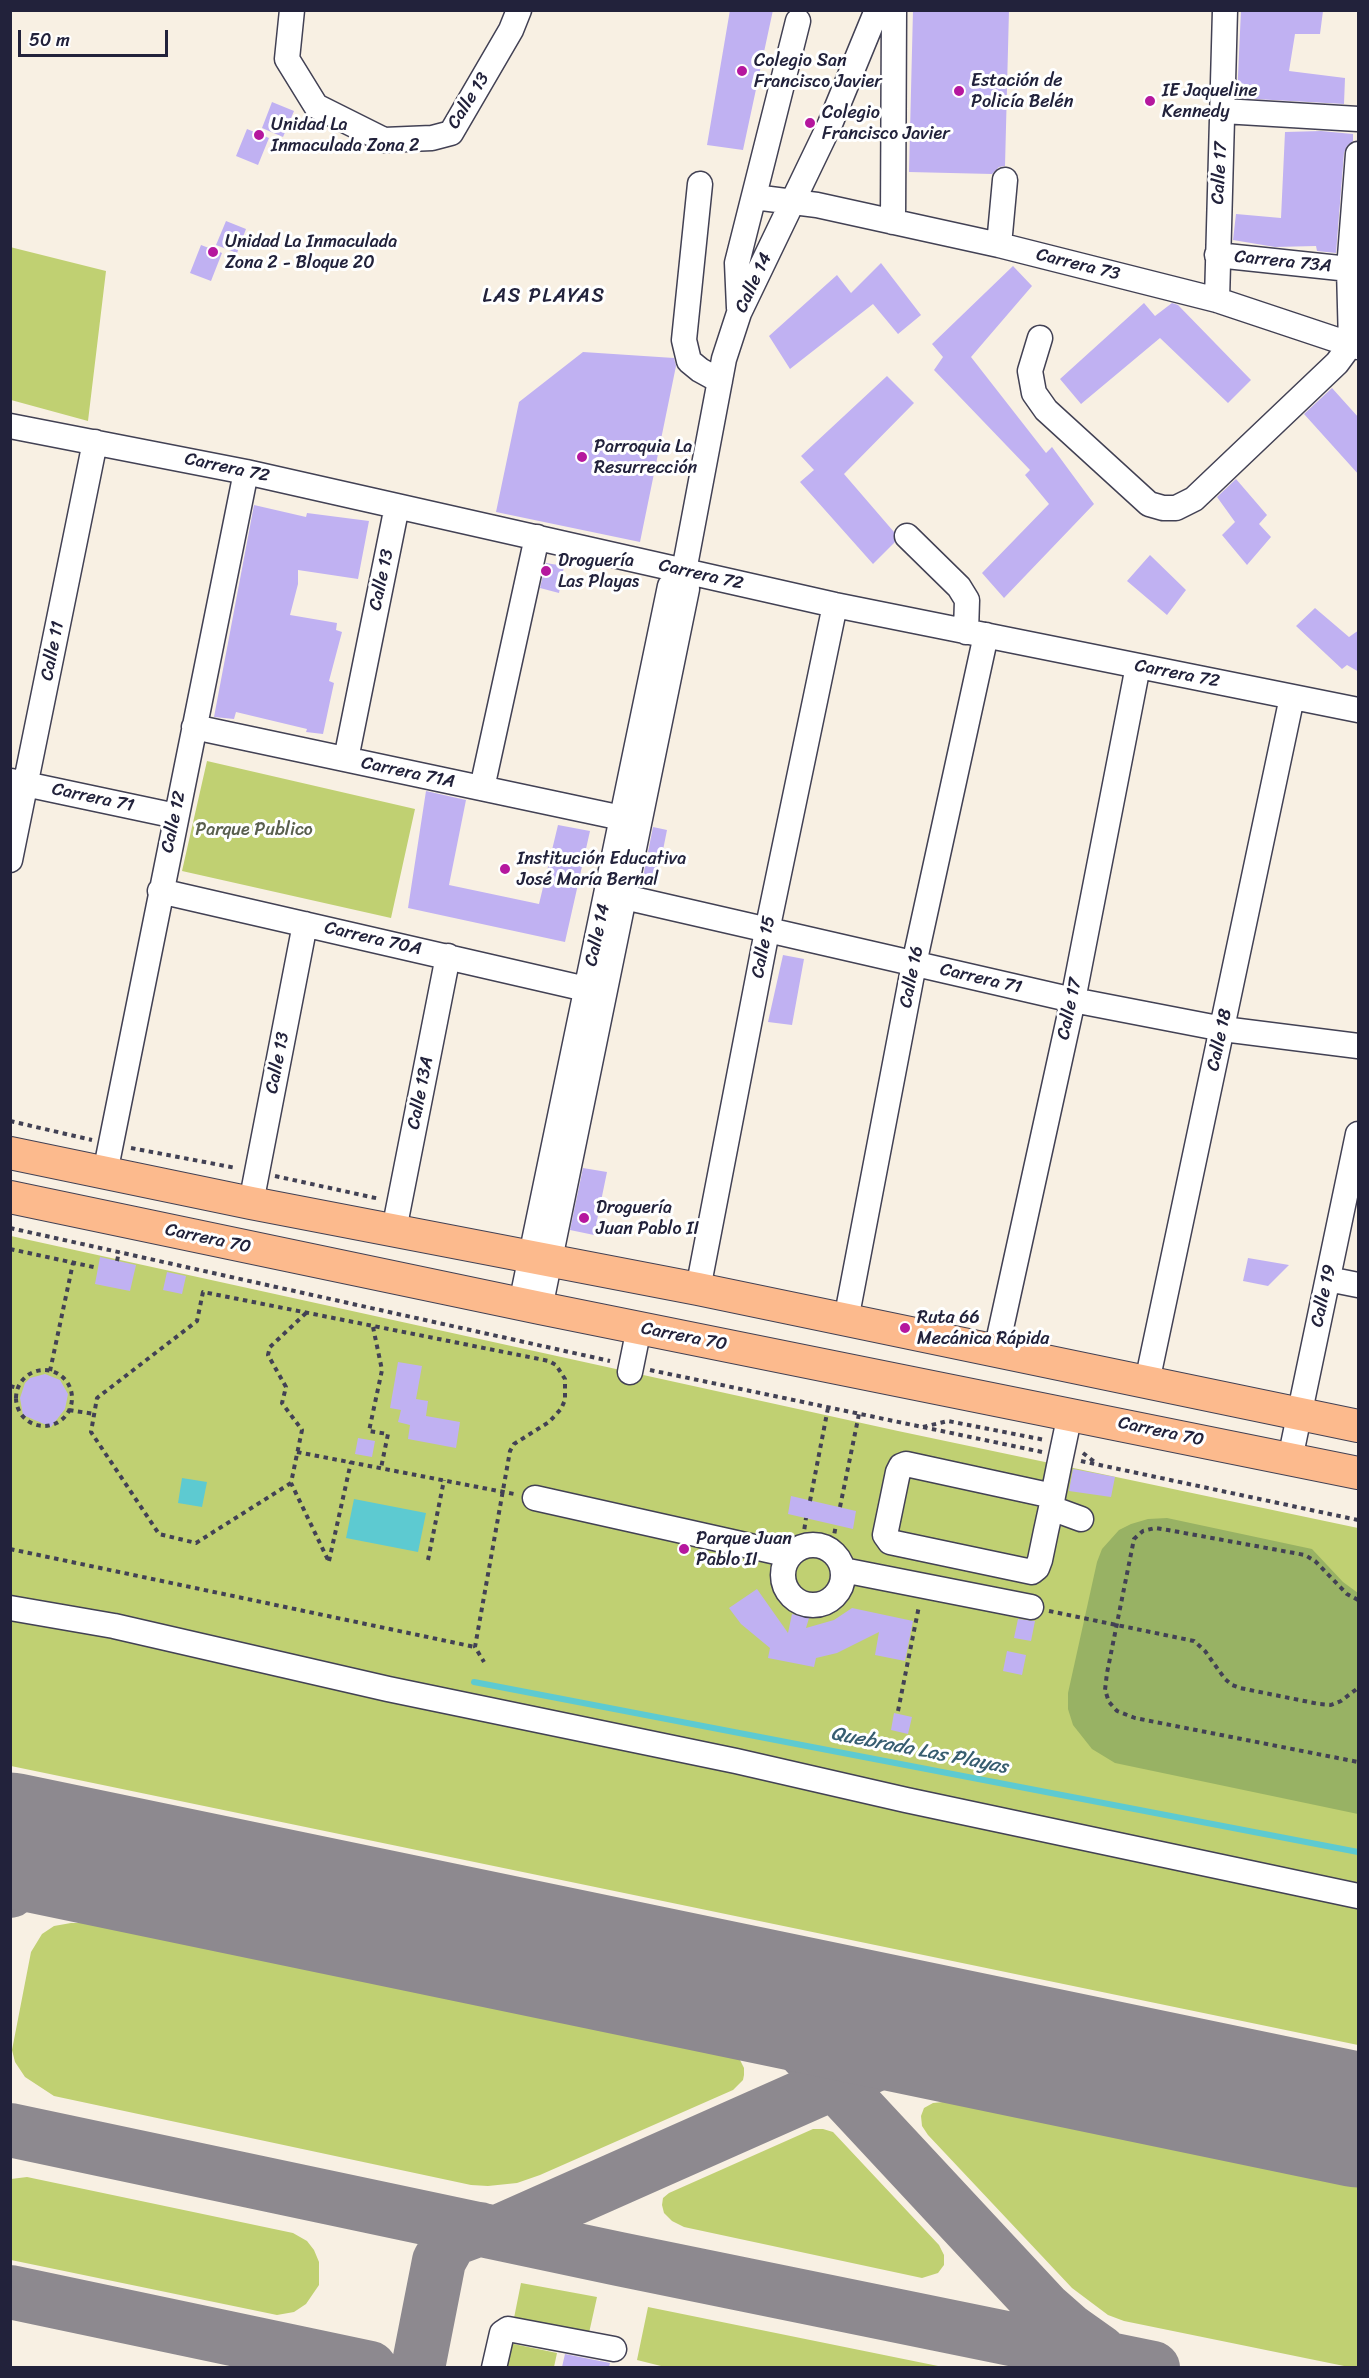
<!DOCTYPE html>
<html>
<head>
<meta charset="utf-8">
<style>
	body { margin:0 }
	#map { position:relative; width:1369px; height:2378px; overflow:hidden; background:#f8f0e3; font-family:Sriracha,sans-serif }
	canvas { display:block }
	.frame { position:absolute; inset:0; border:12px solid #22223b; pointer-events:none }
	.scale { position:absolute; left:18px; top:30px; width:150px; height:27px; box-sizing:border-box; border:3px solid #22223b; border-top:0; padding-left:8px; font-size:18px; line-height:21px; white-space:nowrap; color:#22223b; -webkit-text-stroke:4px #fff; paint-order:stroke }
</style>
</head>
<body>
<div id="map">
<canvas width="1369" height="2378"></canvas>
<div class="frame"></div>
<div class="scale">50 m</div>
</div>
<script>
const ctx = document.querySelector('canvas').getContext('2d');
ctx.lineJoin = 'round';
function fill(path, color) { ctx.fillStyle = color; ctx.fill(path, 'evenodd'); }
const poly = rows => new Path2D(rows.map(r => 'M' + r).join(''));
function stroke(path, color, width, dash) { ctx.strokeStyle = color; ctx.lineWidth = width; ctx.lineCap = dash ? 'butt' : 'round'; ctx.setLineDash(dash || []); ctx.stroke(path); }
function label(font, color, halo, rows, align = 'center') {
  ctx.font = font + ' Sriracha,sans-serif'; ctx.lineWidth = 6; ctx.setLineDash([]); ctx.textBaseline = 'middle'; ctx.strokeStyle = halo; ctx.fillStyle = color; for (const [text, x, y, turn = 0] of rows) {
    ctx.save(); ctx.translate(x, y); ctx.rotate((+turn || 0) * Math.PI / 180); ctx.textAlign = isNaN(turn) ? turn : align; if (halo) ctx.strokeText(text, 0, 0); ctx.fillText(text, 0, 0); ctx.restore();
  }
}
const green = poly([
	[10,247,106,271,88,421,11,400],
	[207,761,415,809,391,918,182,871],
	[11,1236,898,1431,1358,1528,1358,2045,11,1766],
	[71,1923,90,1923,734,2056,740,2060,744,2068,744,2075,743,2080,733,2090,540,2175,517,2183,488,2186,471,2185,54,2096,25,2077,15,2062,12,2050,31,1952,42,1934,54,1926],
	[943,2102,965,2104,1358,2185,1358,2367,1349,2367,1124,2321,1108,2315,1072,2288,928,2135,922,2126,921,2116,924,2108,933,2103],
	[813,2129,823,2129,833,2132,939,2245,944,2255,944,2265,938,2273,922,2278,684,2227,672,2221,664,2213,662,2205,663,2198,669,2193],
	[27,2177,293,2233,307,2241,314,2250,319,2262,319,2285,306,2304,294,2312,277,2315,11,2260,11,2179],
	[521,2283,597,2297,589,2333,514,2318],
	[648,2307,943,2367,665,2367,637,2360],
	[509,2343,557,2353,554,2367,504,2368]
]);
const forest = poly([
	[1167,1518,1312,1549,1343,1582,1358,1593,1358,1814,1115,1763,1092,1749,1073,1725,1068,1709,1068,1693,1097,1562,1102,1549,1119,1530,1131,1524,1148,1519]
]);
const water = poly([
	[182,1478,207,1482,202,1507,178,1503],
	[354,1499,426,1513,418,1552,346,1538]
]);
const stream = poly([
	[474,1682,1358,1852]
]);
const taxiway = poly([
	[10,1891,19,1873,36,1859,58,1852,83,1855],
	[737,1991,756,2002,771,2015,1044,2308,1069,2330,1100,2352],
	[10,2130,619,2259,1153,2368],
	[498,2232,924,2043,941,2039,969,2039],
	[10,2292,370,2368],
	[418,2368,439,2261,449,2243,456,2238,480,2229]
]);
const runway = poly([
	[10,1840,1358,2120]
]);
const building = poly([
	[730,10,773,10,743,150,707,145],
	[913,10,1009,10,1005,166,999,167,992,174,909,172],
	[1241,10,1323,11,1320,34,1295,34,1289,71,1345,78,1344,104,1237,98],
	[272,102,294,111,283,137,262,128],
	[247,129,269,138,258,165,236,156],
	[1321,131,1353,134,1353,141,1347,146,1344,153,1336,253,1317,251,1316,246,1275,247,1233,240,1236,214,1281,218,1285,132],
	[226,221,246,229,237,253,216,245],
	[201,245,222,253,211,281,190,273],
	[881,263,921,315,898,334,873,304,790,369,769,336,837,275,851,293],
	[1013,266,1032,286,971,357,1046,453,1052,447,1094,504,1004,598,982,573,1049,504,1025,475,1030,470,934,370,943,357,932,344],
	[1144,303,1155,316,1172,303,1178,305,1251,380,1228,403,1160,338,1081,404,1060,379],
	[583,352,674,358,676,366,640,542,496,512,519,402],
	[887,376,914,403,844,474,894,532,895,542,873,564,800,482,814,470,801,456],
	[1332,388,1359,418,1359,475,1304,414],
	[1236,479,1267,515,1259,524,1271,537,1247,565,1222,535,1235,522,1217,497],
	[254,505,306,517,307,513,369,521,358,579,298,570,298,584,290,615,337,623,336,630,342,632,329,681,334,683,323,734,306,732,307,729,236,712,234,719,214,717],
	[1150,555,1186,590,1167,615,1127,581],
	[546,563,564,566,559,593,540,588],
	[1315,608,1349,637,1359,630,1359,672,1347,665,1342,669,1296,626],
	[426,791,466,800,449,885,539,904,558,825,590,831,565,942,408,908],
	[653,827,667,830,662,855,648,852],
	[647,855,660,857,656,880,643,878],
	[783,955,804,959,792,1025,768,1022],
	[583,1168,607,1172,594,1235,570,1230],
	[100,1257,136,1265,130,1291,95,1284],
	[1248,1258,1289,1265,1268,1286,1243,1281],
	[167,1272,186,1276,182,1294,163,1290],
	[398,1362,422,1366,416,1399,428,1401,426,1416,460,1422,456,1448,408,1439,410,1425,398,1422,401,1410,390,1408],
	[45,1374,60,1380,68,1394,65,1409,51,1427,23,1415,20,1398,25,1383,30,1378],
	[358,1438,375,1441,372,1457,355,1454],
	[1073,1469,1115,1477,1111,1497,1069,1491],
	[791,1496,856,1511,853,1529,788,1514],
	[757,1589,788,1633,792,1614,809,1618,806,1628,834,1620,852,1608,913,1621,905,1661,875,1655,879,1632,837,1653,816,1658,814,1667,768,1658,770,1648,741,1624,729,1608],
	[1018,1619,1035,1621,1031,1641,1014,1638],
	[1007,1651,1026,1655,1022,1675,1003,1671],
	[894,1713,912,1717,908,1734,891,1730],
	[565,2354,610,2363,609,2367,562,2367]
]);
const path = poly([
	[10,1121,92,1140],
	[131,1148,236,1168],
	[275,1176,380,1199],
	[10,1228,610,1361],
	[10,1249,98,1268],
	[117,1261,119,1252],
	[306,1313,270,1347,268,1355,286,1387,282,1403,302,1430,291,1483,329,1562],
	[373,1327,382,1370,369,1431,388,1434,381,1468],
	[650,1370,1042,1452],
	'16 1398a28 28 0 1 1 56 0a28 28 0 1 1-56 0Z',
	[50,1371,73,1263],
	[10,1386,18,1388],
	[69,1410,94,1414],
	[923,1427,948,1421,1045,1440],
	[297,1452,514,1494],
	[1083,1453,1096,1463],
	[1081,1461,1358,1520],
	[291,1483,196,1543,159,1534,91,1432,97,1398,197,1321,203,1292,549,1361,556,1365,565,1379,565,1400,561,1409,549,1422,514,1444,510,1451,475,1647,484,1662],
	[810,1501,828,1408],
	[840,1507,859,1414],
	[803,1538,806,1518],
	[10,1549,475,1647],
	[831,1551,836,1525],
	[428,1560,444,1480],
	[329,1561,351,1462],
	[1358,1600,1347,1594,1315,1561,1305,1555,1168,1530,1155,1528,1143,1531,1134,1539,1107,1673,1105,1690,1109,1702,1117,1711,1135,1718,1358,1762],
	[1049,1611,1194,1641,1205,1651,1225,1679,1232,1685,1240,1688,1319,1704,1331,1705,1341,1701,1358,1688],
	[898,1711,919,1606]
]);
const minor = poly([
	[292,10,287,59,316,106,384,140,432,138,451,133,511,30,519,10],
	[1223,111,1358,119],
	[700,184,684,340,689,361,700,370,720,381],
	[754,197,817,205,999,245,1217,300,1358,347],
	[893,222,894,10],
	[999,245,1005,180],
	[1217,255,1349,269],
	[1217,300,1225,10],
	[739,308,737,263,798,21],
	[1040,338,1030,371,1034,393,1046,410,1149,504,1163,508,1176,508,1194,499,1337,363,1351,344,1349,269,1358,154],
	[10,426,246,472,835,605,1358,710],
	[907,536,959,587,967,600,966,632],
	[194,727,622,818],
	[346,759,397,506],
	[11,781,176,816],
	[482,788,537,537],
	[10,860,95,442],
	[160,891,586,989],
	[607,893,1073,1000,1223,1029,1358,1046],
	[105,1173,246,472],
	[251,1203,305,924],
	[394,1230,448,956],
	[1328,1279,1358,1285],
	[698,1289,767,931,835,605],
	[521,1304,670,586,684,571],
	[540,1308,687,589,684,571,724,359,739,313,830,124,877,10],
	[846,1320,914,964,986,635],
	[996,1351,1073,1000,1138,666],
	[630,1372,639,1328],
	[1147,1382,1292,697],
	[1290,1459,1358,1134],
	[1053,1496,906,1464,901,1466,898,1472,885,1535,890,1542,1032,1572,1037,1568,1040,1560,1046,1531,1051,1508,1053,1496,1059,1466,1070,1414],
	[535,1498,790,1555],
	[1051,1508,1081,1519],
	'783 1575a30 30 0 1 1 60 0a30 30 0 1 1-60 0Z',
	[843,1570,1031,1607],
	[10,1608,114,1626,388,1689,736,1761,906,1800,1358,1896],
	[494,2368,502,2333,508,2329,614,2349]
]);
const major = poly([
	[10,1153,251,1203,698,1289,1358,1426],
	[10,1197,540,1308,1358,1473]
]);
const markers = [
	[742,71,6,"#b5179e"],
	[959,91,6,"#b5179e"],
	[1150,101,6,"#b5179e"],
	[810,123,6,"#b5179e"],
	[259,135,6,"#b5179e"],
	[213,252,6,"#b5179e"],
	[582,457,6,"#b5179e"],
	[546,571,6,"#b5179e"],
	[505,869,6,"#b5179e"],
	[584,1218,6,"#b5179e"],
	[905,1328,6,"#b5179e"],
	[684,1549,6,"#b5179e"]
];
const poiNames = [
	["Colegio San",754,61],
	["Francisco Javier",754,82],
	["Estación de",971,81],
	["Policía Belén",971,102],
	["IE Jaqueline",1162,91],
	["Kennedy",1162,112],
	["Colegio",822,113],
	["Francisco Javier",822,134],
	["Unidad La",271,125],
	["Inmaculada Zona 2",271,146],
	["Unidad La Inmaculada",225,242],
	["Zona 2 - Bloque 20",225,263],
	["Parroquia La",594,447],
	["Resurrección",594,468],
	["Droguería",558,561],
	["Las Playas",558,582],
	["Institución Educativa",517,859],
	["José María Bernal",517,880],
	["Droguería",596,1208],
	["Juan Pablo II",596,1229],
	["Ruta 66",917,1318],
	["Mecánica Rápida",917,1339],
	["Parque Juan",696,1539],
	["Pablo II",696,1560]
];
const streetNames = [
	["Calle 13",469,101,-58],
	["Calle 17",1220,173,-87],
	["Carrera 73A",1283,262,6],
	["Carrera 73",1078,265,14],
	["Calle 14",754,283,-65],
	["Carrera 72",227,468,12],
	["Carrera 72",701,575,13],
	["Calle 13",382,580,-78],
	["Calle 11",53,651,-79],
	["Carrera 72",1177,674,11],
	["Carrera 71A",408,773,12],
	["Carrera 71",93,798,12],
	["Calle 12",174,822,-78],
	["Calle 14",598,935,-78],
	["Carrera 70A",373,939,13],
	["Calle 15",764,947,-79],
	["Calle 16",912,977,-79],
	["Carrera 71",981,979,13],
	["Calle 17",1070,1009,-78],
	["Calle 18",1220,1040,-78],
	["Calle 13",278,1063,-79],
	["Calle 13A",421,1093,-79],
	["Carrera 70",208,1239,12],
	["Calle 19",1324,1296,-78],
	["Carrera 70",684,1337,11],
	["Carrera 70",1161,1432,12]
];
const parkNames = [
	["Parque Publico",254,830]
];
const neighbourhoodNames = [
	["LAS PLAYAS",544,297]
];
const waterNames = [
	["Quebrada Las Playas",919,1751,11]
];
fill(green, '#c0d072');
fill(forest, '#98b264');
fill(water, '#5dcad1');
stroke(stream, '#5dcad1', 6);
stroke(taxiway, '#8d898f', 54);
stroke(runway, '#8d898f', 135);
fill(building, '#c0b1f2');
stroke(minor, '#424154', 27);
stroke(major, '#424154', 34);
stroke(path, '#424154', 4, [4.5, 4.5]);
stroke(minor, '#fff', 24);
stroke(major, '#fcba8d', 32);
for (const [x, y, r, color] of markers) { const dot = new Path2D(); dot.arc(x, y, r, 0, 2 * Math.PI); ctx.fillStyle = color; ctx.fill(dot); stroke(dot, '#fff', 2); }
label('18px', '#22223b', '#fff', poiNames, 'left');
label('18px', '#22223b', '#fff', streetNames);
label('18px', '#595f4e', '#fff', parkNames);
ctx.letterSpacing = '1.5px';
label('20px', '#22223b', '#fff', neighbourhoodNames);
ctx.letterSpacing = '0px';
label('italic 20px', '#375d70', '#fff', waterNames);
</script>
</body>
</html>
